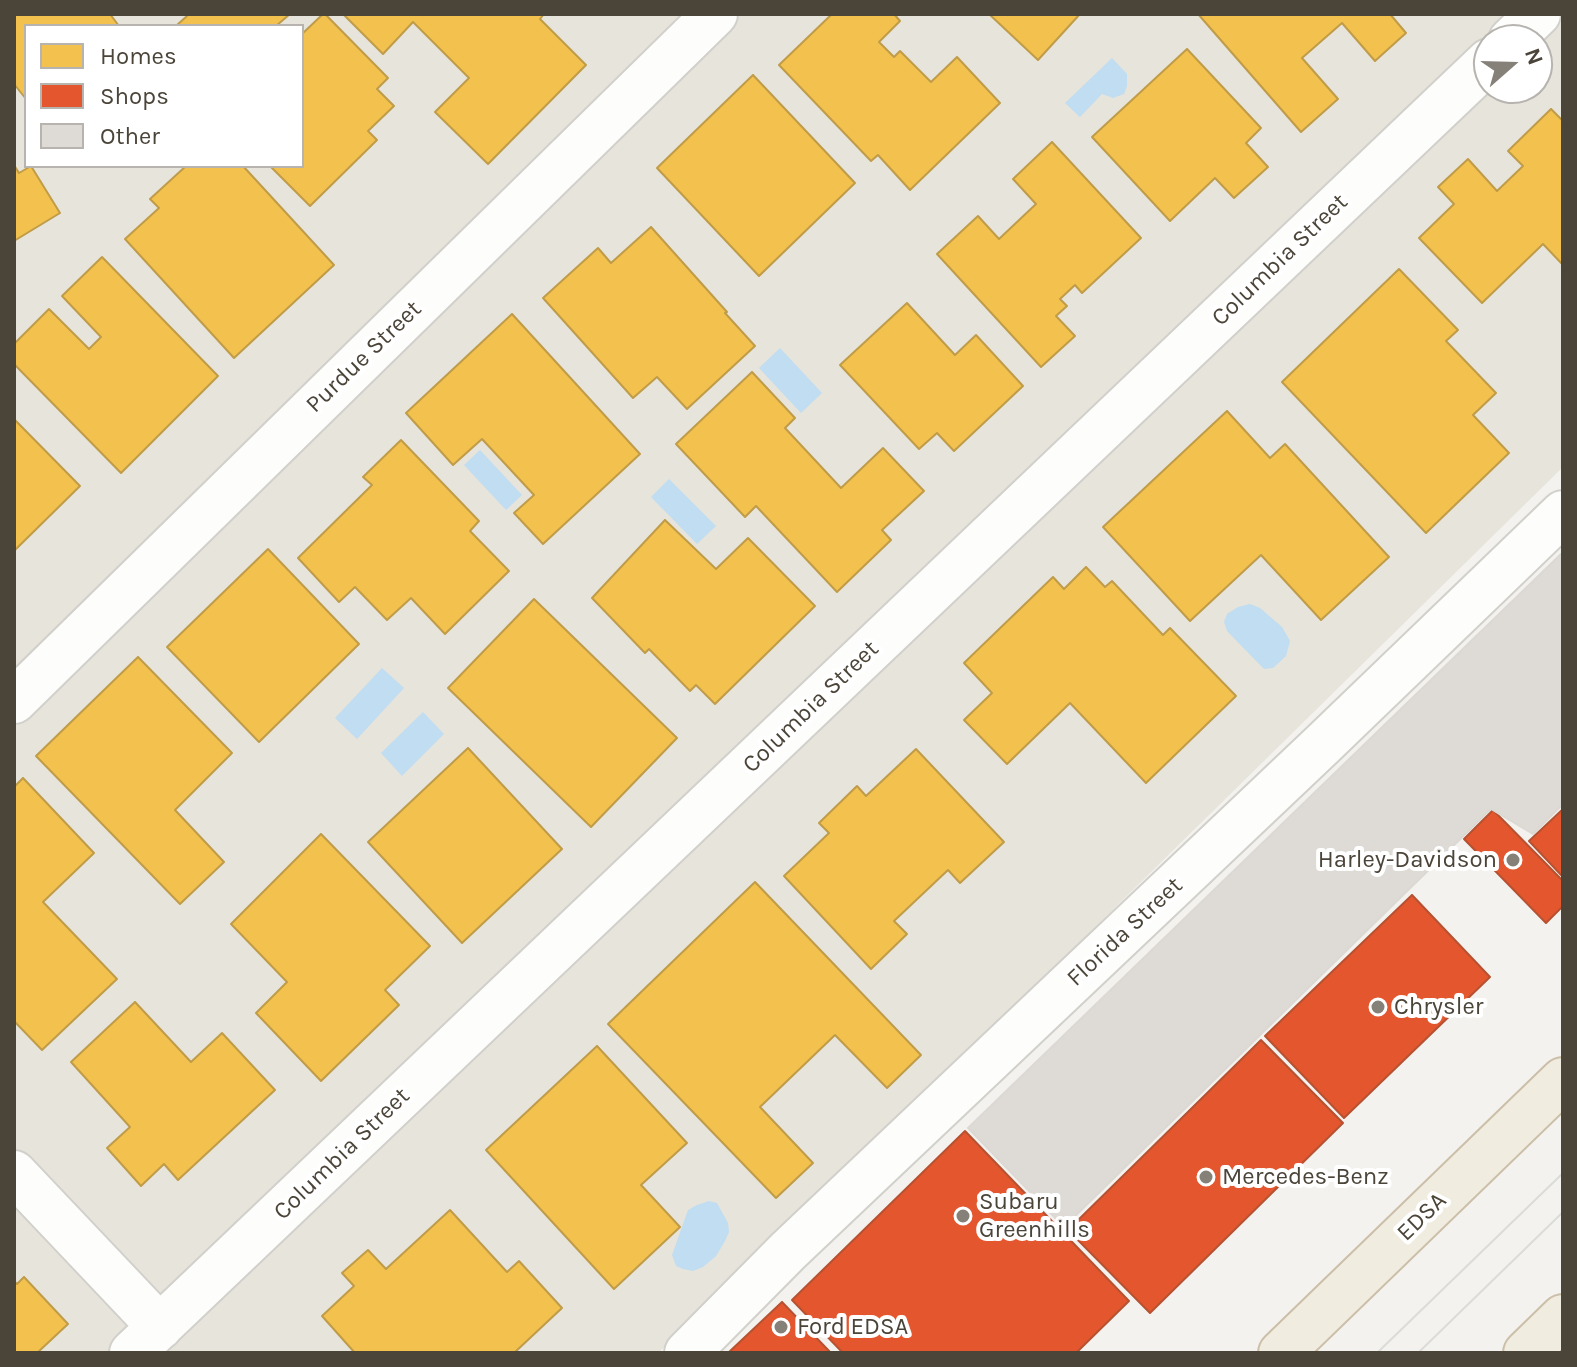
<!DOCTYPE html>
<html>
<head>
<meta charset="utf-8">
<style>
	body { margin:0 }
	#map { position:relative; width:1577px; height:1367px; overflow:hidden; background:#f4f2ee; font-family:Karla,sans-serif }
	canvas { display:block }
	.frame { position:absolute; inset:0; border:16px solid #4b4439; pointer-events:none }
	.legend { position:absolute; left:24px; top:24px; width:280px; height:144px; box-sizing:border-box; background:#fff; border:2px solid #b7b4b0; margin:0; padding:10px 14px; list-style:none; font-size:24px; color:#4b4439 }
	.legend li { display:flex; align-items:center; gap:16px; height:40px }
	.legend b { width:40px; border:2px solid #b7b4b0 }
	.north { position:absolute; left:1473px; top:24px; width:80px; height:80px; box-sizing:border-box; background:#fff; border:2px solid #b7b4b0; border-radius:50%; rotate:70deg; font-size:22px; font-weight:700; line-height:32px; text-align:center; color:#4b4439 }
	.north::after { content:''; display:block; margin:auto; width:28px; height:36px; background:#868178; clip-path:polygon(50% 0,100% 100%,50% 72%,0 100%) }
</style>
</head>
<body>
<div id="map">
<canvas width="1577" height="1367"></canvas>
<div class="frame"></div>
<ul class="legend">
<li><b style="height:22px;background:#f2c14e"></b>Homes</li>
<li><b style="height:22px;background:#e4572e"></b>Shops</li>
<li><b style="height:22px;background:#dedbd6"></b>Other</li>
</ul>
<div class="north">N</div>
</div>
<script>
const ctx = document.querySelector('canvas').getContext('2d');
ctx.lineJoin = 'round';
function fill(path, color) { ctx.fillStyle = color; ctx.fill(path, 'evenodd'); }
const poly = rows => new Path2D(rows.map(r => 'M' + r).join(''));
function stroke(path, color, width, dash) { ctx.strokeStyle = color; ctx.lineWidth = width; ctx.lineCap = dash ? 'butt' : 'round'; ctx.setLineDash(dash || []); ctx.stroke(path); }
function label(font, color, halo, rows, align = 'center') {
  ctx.font = font + ' Karla,sans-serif'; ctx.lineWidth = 8; ctx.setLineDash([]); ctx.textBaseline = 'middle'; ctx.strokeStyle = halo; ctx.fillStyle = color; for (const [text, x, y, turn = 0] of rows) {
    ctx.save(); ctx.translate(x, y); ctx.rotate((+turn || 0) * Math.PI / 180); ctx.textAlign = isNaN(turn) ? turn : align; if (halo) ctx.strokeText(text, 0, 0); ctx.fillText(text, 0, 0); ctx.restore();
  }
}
const residential = poly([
	[14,14,1563,14,1563,467,725,1291,658,1353,14,1353],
	[26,26,302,26,302,166,26,166],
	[1489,40,1537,40,1537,88,1489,88]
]);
const water = poly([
	[1112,58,1127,74,1127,86,1124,94,1113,98,1102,94,1080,117,1065,103],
	[780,348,822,393,801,413,759,368],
	[480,450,522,495,506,510,464,465],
	[669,479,716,526,697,544,651,497],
	[1250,604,1260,608,1282,627,1290,641,1286,656,1273,668,1264,669,1227,631,1224,622,1227,614,1238,607],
	[382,668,404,688,357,739,335,718],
	[423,712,444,734,402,776,381,753],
	[709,1201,717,1203,728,1223,729,1232,725,1241,716,1256,703,1267,693,1271,683,1269,676,1266,672,1255,688,1210,697,1205]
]);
const homes = poly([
	[14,14,110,14,119,26,26,26,26,99,14,84,14,14],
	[186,14,290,14,276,26,178,26,177,25,187,16,186,14],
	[323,14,325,14,388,78,377,89,394,106,368,131,377,140,310,206,270,166,302,166,302,34,323,14],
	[343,14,544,14,540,19,586,65,488,164,435,112,469,78,413,22,383,54,343,14],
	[832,14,894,14,900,21,879,42,894,57,900,51,931,82,957,57,1000,103,910,190,878,155,871,161,779,65,832,14],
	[989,14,1080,14,1038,60,989,14],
	[1198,14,1390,14,1406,33,1375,61,1342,23,1302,58,1338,99,1301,132,1198,14],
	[1187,49,1261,128,1246,143,1268,167,1234,198,1215,178,1170,221,1092,137,1187,49],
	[753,75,855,183,759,276,657,168,753,75],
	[1551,109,1563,121,1563,265,1543,244,1482,303,1419,238,1454,204,1438,187,1468,159,1497,191,1523,166,1508,151,1551,109],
	[1052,142,1141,238,1082,293,1075,285,1060,299,1067,306,1056,316,1075,336,1041,367,937,254,978,216,999,239,1036,204,1013,179,1052,142],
	[14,165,19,173,31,166,60,213,14,241,14,165],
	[186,166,243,166,334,265,234,358,125,239,159,208,150,199,186,166],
	[651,227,727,312,725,313,755,346,687,409,657,377,633,398,543,298,598,248,611,263,651,227],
	[102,257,218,376,121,473,14,364,14,344,49,309,89,349,101,337,62,296,102,257],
	[1399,269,1458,330,1446,341,1496,393,1473,415,1509,453,1426,533,1282,382,1399,269],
	[907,303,955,355,976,335,1023,386,954,451,937,433,919,449,840,365,907,303],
	[512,314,640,454,543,544,514,513,534,495,482,439,453,465,406,413,512,314],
	[752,372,795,418,785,428,841,488,883,448,924,491,882,530,891,540,837,592,756,506,745,517,676,444,752,372],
	[1227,411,1270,458,1285,444,1389,557,1321,620,1261,555,1190,621,1103,527,1227,411],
	[14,419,80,486,14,551,14,419],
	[401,440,479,521,470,531,509,571,445,634,411,598,387,620,355,587,339,602,298,558,372,485,363,477,401,440],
	[665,520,716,569,748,538,815,606,715,704,696,685,690,691,649,649,645,653,592,598,665,520],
	[268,549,359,644,259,742,167,647,268,549],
	[1086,567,1105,587,1112,581,1163,635,1170,628,1236,696,1146,783,1070,703,1007,764,964,720,992,693,964,663,1053,577,1064,589,1086,567],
	[534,599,677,738,591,827,448,688,534,599],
	[138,657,232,753,175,810,224,862,180,904,36,756,138,657],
	[468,748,562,849,462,943,368,842,468,748],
	[916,749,1004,842,960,883,948,870,894,921,907,934,871,969,784,876,829,833,819,823,857,786,866,796,916,749],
	[23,778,94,853,43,902,117,979,42,1050,14,1021,14,787,23,778],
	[321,834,430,946,385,990,399,1005,321,1081,256,1013,287,982,231,924,321,834],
	[755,882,921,1055,887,1088,835,1035,760,1107,813,1163,776,1198,608,1024,755,882],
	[135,1002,191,1062,222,1033,275,1090,178,1180,164,1164,141,1186,107,1148,130,1127,71,1062,135,1002],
	[597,1046,687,1143,641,1185,680,1227,614,1289,486,1150,597,1046],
	[450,1210,507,1272,519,1261,562,1308,514,1353,355,1353,322,1316,354,1286,342,1273,368,1250,386,1269,450,1210],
	[24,1277,68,1324,37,1353,14,1353,14,1281,17,1284,24,1277]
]);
const shops = poly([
	[1563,809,1563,877,1529,841,1563,809],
	[1493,810,1563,881,1563,906,1546,923,1464,839,1493,810],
	[1412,895,1490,977,1344,1118,1265,1036,1412,895],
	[1261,1040,1343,1123,1150,1313,1068,1230,1261,1040],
	[965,1131,1129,1301,1076,1353,843,1353,792,1300,965,1131],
	[782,1302,831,1353,728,1353,782,1302]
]);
const building = poly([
	[1561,554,1563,556,1563,804,1533,834,1491,809,1064,1227,968,1128,1561,554]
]);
const minor = poly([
	[1511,40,1538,14],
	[14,701,715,14],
	[14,1173,160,1327],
	[132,1353,1489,61],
	[687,1353,788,1251,1322,745,1563,513]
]);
const trunk = poly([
	[1281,1353,1563,1080],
	[1526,1353,1563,1317]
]);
const tram = poly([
	[1377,1353,1563,1173],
	[1418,1353,1563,1212]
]);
const markers = [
	[1513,860,8,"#868178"],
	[1378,1007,8,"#868178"],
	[1206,1177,8,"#868178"],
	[963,1216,8,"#868178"],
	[781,1327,8,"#868178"]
];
const streetNames = [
	["Columbia Street",1280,260,-44],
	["Purdue Street",364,357,-44],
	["Columbia Street",811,707,-44],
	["Florida Street",1125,932,-43],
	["Columbia Street",342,1154,-44],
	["EDSA",1422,1217,-44]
];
const poiNames = [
	["Harley-Davidson",1497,860,"right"],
	["Chrysler",1394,1007],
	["Mercedes-Benz",1222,1177],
	["Subaru",979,1202],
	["Greenhills",979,1230],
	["Ford EDSA",797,1327]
];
fill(residential, '#e7e4dc');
fill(water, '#c0ddf1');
fill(homes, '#f2c14e');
stroke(homes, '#c09c48', 2);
fill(shops, '#e4572e');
stroke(shops, '#b65131', 2);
fill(building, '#dedbd6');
stroke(building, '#dcd9d4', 2);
stroke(minor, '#d2d0cb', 48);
stroke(trunk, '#ccbfa9', 48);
stroke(minor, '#fdfdfc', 44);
stroke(trunk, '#f0ece0', 44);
stroke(tram, '#dbdbda', 2);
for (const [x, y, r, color] of markers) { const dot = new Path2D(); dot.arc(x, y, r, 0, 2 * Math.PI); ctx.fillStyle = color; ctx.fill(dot); stroke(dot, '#fff', 3); }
label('24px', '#4b4439', '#fff', streetNames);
label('24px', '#4b4439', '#fff', poiNames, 'left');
</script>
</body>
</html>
